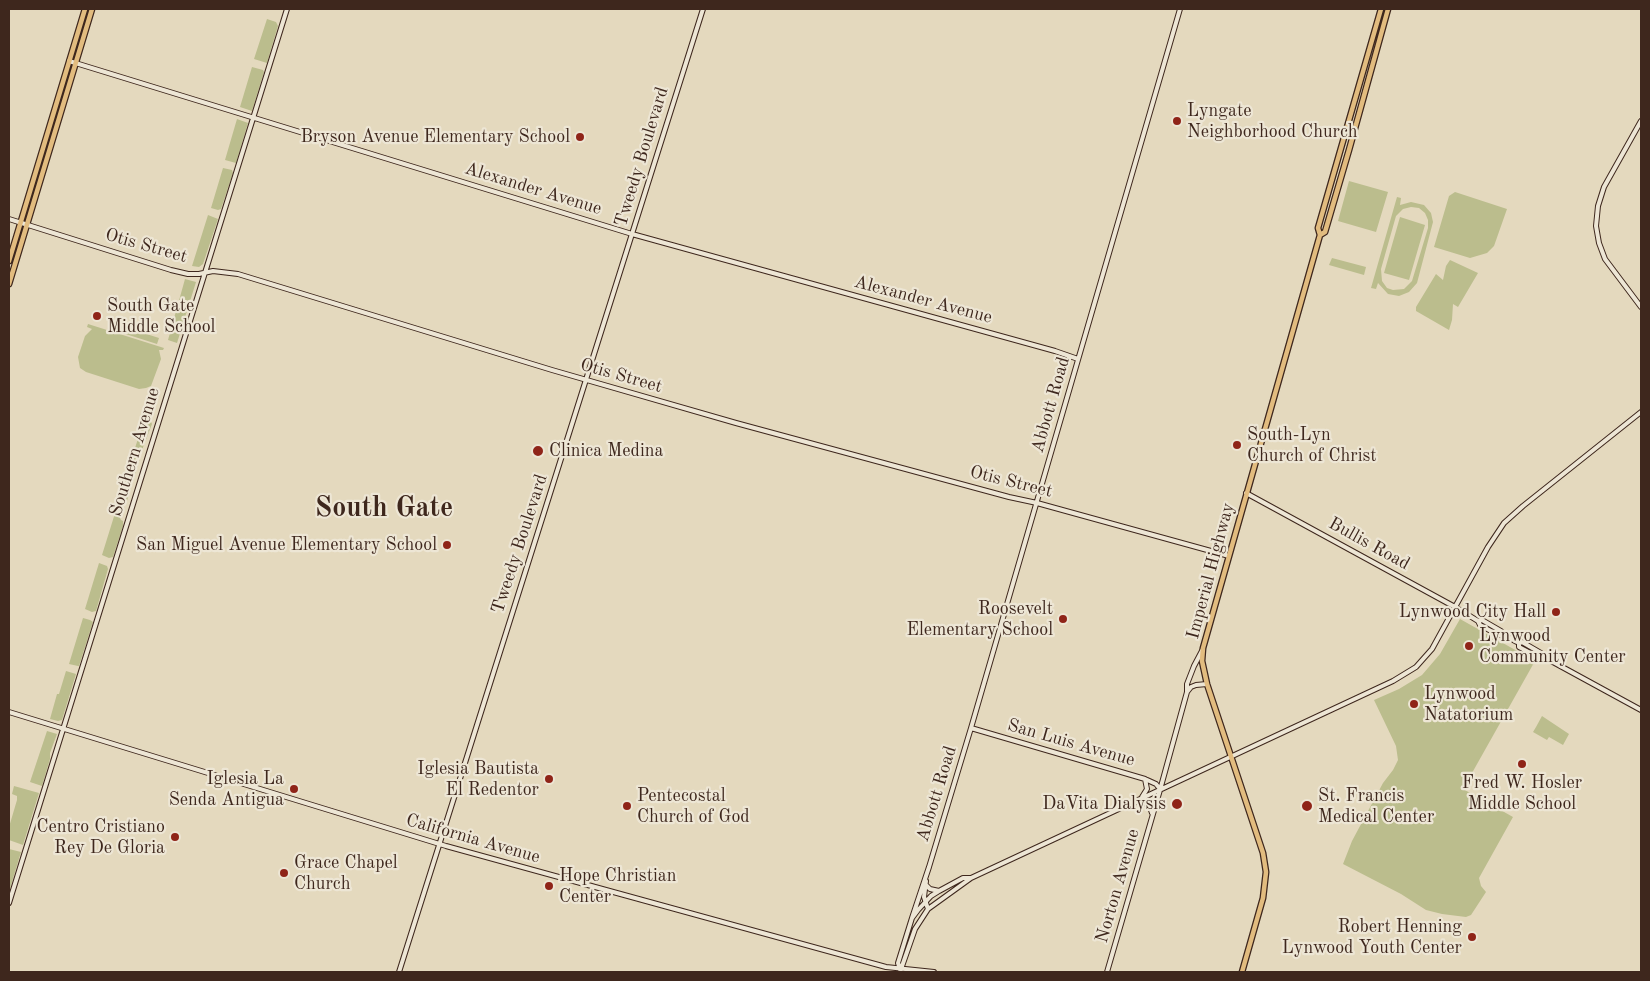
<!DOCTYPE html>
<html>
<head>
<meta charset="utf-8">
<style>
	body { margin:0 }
	#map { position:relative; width:1650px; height:981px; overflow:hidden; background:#e4d9be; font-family:"Old Standard TT",serif }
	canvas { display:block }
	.frame { position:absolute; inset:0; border:10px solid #3e271d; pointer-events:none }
</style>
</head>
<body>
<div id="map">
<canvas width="1650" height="981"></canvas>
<div class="frame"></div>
</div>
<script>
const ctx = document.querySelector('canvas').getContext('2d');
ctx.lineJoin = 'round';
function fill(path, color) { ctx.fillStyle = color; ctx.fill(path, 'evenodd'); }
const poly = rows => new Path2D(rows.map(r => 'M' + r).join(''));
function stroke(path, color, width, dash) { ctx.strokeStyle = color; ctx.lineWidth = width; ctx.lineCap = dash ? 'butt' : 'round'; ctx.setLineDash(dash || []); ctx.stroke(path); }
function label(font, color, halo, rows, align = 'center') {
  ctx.font = font + ' "Old Standard TT",serif'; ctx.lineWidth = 4.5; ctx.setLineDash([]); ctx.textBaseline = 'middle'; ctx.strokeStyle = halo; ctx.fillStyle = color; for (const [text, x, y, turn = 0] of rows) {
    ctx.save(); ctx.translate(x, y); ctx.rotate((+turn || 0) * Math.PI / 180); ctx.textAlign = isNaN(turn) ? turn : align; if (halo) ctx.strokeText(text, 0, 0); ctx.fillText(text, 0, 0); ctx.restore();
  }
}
const green = poly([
	[267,19,276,22,278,26,267,63,254,59],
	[252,67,263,70,264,72,252,111,240,107],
	[237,119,248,123,236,163,225,160],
	[223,168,232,170,233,173,221,209,218,210,211,208],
	[1349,181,1388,192,1376,232,1338,221],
	[1455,192,1507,209,1494,246,1487,253,1470,258,1434,247,1449,196],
	[1397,197,1401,198,1400,205,1411,202,1424,205,1431,213,1433,222,1417,283,1409,292,1399,296,1388,294,1378,283,1376,289,1371,288],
	[1411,207,1419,208,1425,213,1428,220,1428,228,1412,281,1404,289,1393,290,1387,288,1382,281,1381,269,1396,216,1403,209],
	[208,215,218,219,203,264,199,267,192,266],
	[1400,217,1425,225,1409,280,1384,273],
	[1332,258,1366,267,1364,275,1329,265],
	[1450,260,1478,273,1458,307,1453,304,1452,320,1449,330,1416,311,1416,307,1436,274,1443,280,1446,266],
	[185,279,196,282,177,343,168,340],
	[88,324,164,348,163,350,159,350,161,359,151,386,146,388,139,389,86,372,80,368,78,357,85,336,92,329,87,327],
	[115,324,159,338,157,344,113,330],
	[150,402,151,402,148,415,152,424,142,450,135,448],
	[133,455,140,458,126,504,118,502],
	[116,510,121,520,123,521,123,526,113,557,109,558,102,555],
	[99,563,107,566,108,569,96,611,92,612,85,609],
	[83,618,90,620,93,622,79,666,78,666,69,664],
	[1460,619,1535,661,1463,789,1513,817,1479,878,1481,886,1486,892,1471,915,1466,917,1442,914,1426,910,1401,894,1343,864,1352,841,1383,783,1393,770,1398,760,1396,746,1374,700,1399,689,1422,675,1440,654],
	[66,671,76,674,62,720,58,721,50,719,57,694,59,694],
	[1542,716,1569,734,1563,745,1549,737,1547,740,1533,732,1536,727,1543,731,1536,727],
	[47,731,57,734,50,753,50,759,42,786,30,782],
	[14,786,39,793,23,845,9,840,9,827,17,800,17,796,12,794],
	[9,849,21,852,9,892]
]);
const secondary = poly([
	[69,61,632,234,1055,351,1078,359],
	[1641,121,1604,187,1598,206,1596,226,1599,243,1605,259,1641,307],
	[9,219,171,270,188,274,199,274,213,271,238,274,552,370,736,423,1009,497,1037,503,1229,556],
	[1246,493,1455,607,1478,621,1480,625,1498,635,1504,635],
	[1478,621,1482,620,1501,631,1504,635,1519,643,1522,642,1541,653,1542,656],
	[1519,643,1519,647,1538,657,1542,656,1641,710],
	[1187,692,1191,687,1196,685,1207,684],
	[9,712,446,846,886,967,934,972],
	[971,728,1145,779,1156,784,1160,789],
	[1142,797,1147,789,1145,779],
	[1136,802,1149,804,1152,813],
	[926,881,924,897,928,909],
	[926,885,930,889,939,891],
	[9,903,287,9],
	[912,918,929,867,971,728,1180,9],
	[900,969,898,963,912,918,918,910,931,896,939,891,963,878,971,878],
	[399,972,703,9],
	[900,972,915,929,928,909,971,878,1393,681,1416,667,1432,649,1488,547,1504,523,1523,506,1641,412],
	[1107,972,1160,790,1187,692,1187,684,1194,666,1203,649]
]);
const primary = poly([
	[1320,235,1325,232,1349,150,1388,9],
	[9,261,85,9],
	[9,284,92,9],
	[1242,972,1263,898,1266,872,1263,853,1207,684,1202,661,1203,648,1320,235,1318,228,1381,9]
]);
const markers = [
	[1177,121,5,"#8f2418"],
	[580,137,5,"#8f2418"],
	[97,316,5,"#8f2418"],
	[1237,445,5,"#8f2418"],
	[538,451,6,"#8f2418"],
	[447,545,5,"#8f2418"],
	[1556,612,5,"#8f2418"],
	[1063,619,5,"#8f2418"],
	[1469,646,5,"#8f2418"],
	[1414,704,5,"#8f2418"],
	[1522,764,5,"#8f2418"],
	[549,779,5,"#8f2418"],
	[294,789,5,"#8f2418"],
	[1177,804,6,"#8f2418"],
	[627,806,5,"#8f2418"],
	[1307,806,6,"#8f2418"],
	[175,837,5,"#8f2418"],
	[284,873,5,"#8f2418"],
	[549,886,5,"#8f2418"],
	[1472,937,5,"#8f2418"]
];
const poiNames = [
	["Lyngate",1187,111],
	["Neighborhood Church",1187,132],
	["Bryson Avenue Elementary School",570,137,"right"],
	["South Gate",107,306],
	["Middle School",107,327],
	["South-Lyn",1247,435],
	["Church of Christ",1247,456],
	["Clinica Medina",549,451],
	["San Miguel Avenue Elementary School",437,545,"right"],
	["Roosevelt",1053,609,"right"],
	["Elementary School",1053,630,"right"],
	["Lynwood City Hall",1546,612,"right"],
	["Lynwood",1479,636],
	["Community Center",1479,657],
	["Lynwood",1424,694],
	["Natatorium",1424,715],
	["Iglesia Bautista",539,769,"right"],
	["El Redentor",539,790,"right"],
	["Iglesia La",284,779,"right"],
	["Senda Antigua",284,800,"right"],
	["Fred W. Hosler",1522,783,"center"],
	["Middle School",1522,804,"center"],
	["Pentecostal",637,796],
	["Church of God",637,817],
	["St. Francis",1318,796],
	["Medical Center",1318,817],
	["DaVita Dialysis",1166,804,"right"],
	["Centro Cristiano",165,827,"right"],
	["Rey De Gloria",165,848,"right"],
	["Grace Chapel",294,863],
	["Church",294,884],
	["Hope Christian",559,876],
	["Center",559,897],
	["Robert Henning",1462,927,"right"],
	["Lynwood Youth Center",1462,948,"right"]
];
const streetNames = [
	["Tweedy Boulevard",642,157,-73],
	["Alexander Avenue",533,189,17],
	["Otis Street",146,246,16],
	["Alexander Avenue",923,300,15],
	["Otis Street",621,376,16],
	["Abbott Road",1051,405,-74],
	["Southern Avenue",135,452,-73],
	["Otis Street",1011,482,14],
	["Tweedy Boulevard",520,544,-72],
	["Bullis Road",1369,544,29],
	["Imperial Highway",1211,571,-75],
	["San Luis Avenue",1071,743,16],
	["Abbott Road",937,794,-73],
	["California Avenue",473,839,16],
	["Norton Avenue",1118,886,-74]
];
const townNames = [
	["South Gate",384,509]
];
fill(green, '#bbbd8d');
stroke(secondary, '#3e271d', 6);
stroke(primary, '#3e271d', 7);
stroke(secondary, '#ede6d5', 4);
stroke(primary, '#e2bc7f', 4.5);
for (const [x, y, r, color] of markers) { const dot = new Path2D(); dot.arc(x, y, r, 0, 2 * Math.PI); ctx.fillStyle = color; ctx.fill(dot); stroke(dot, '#ede6d5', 2); }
label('18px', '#3e271d', '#ede6d5', poiNames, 'left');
label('18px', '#3e271d', '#ede6d5', streetNames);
label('bold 28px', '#3e271d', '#ede6d5', townNames);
</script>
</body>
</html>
